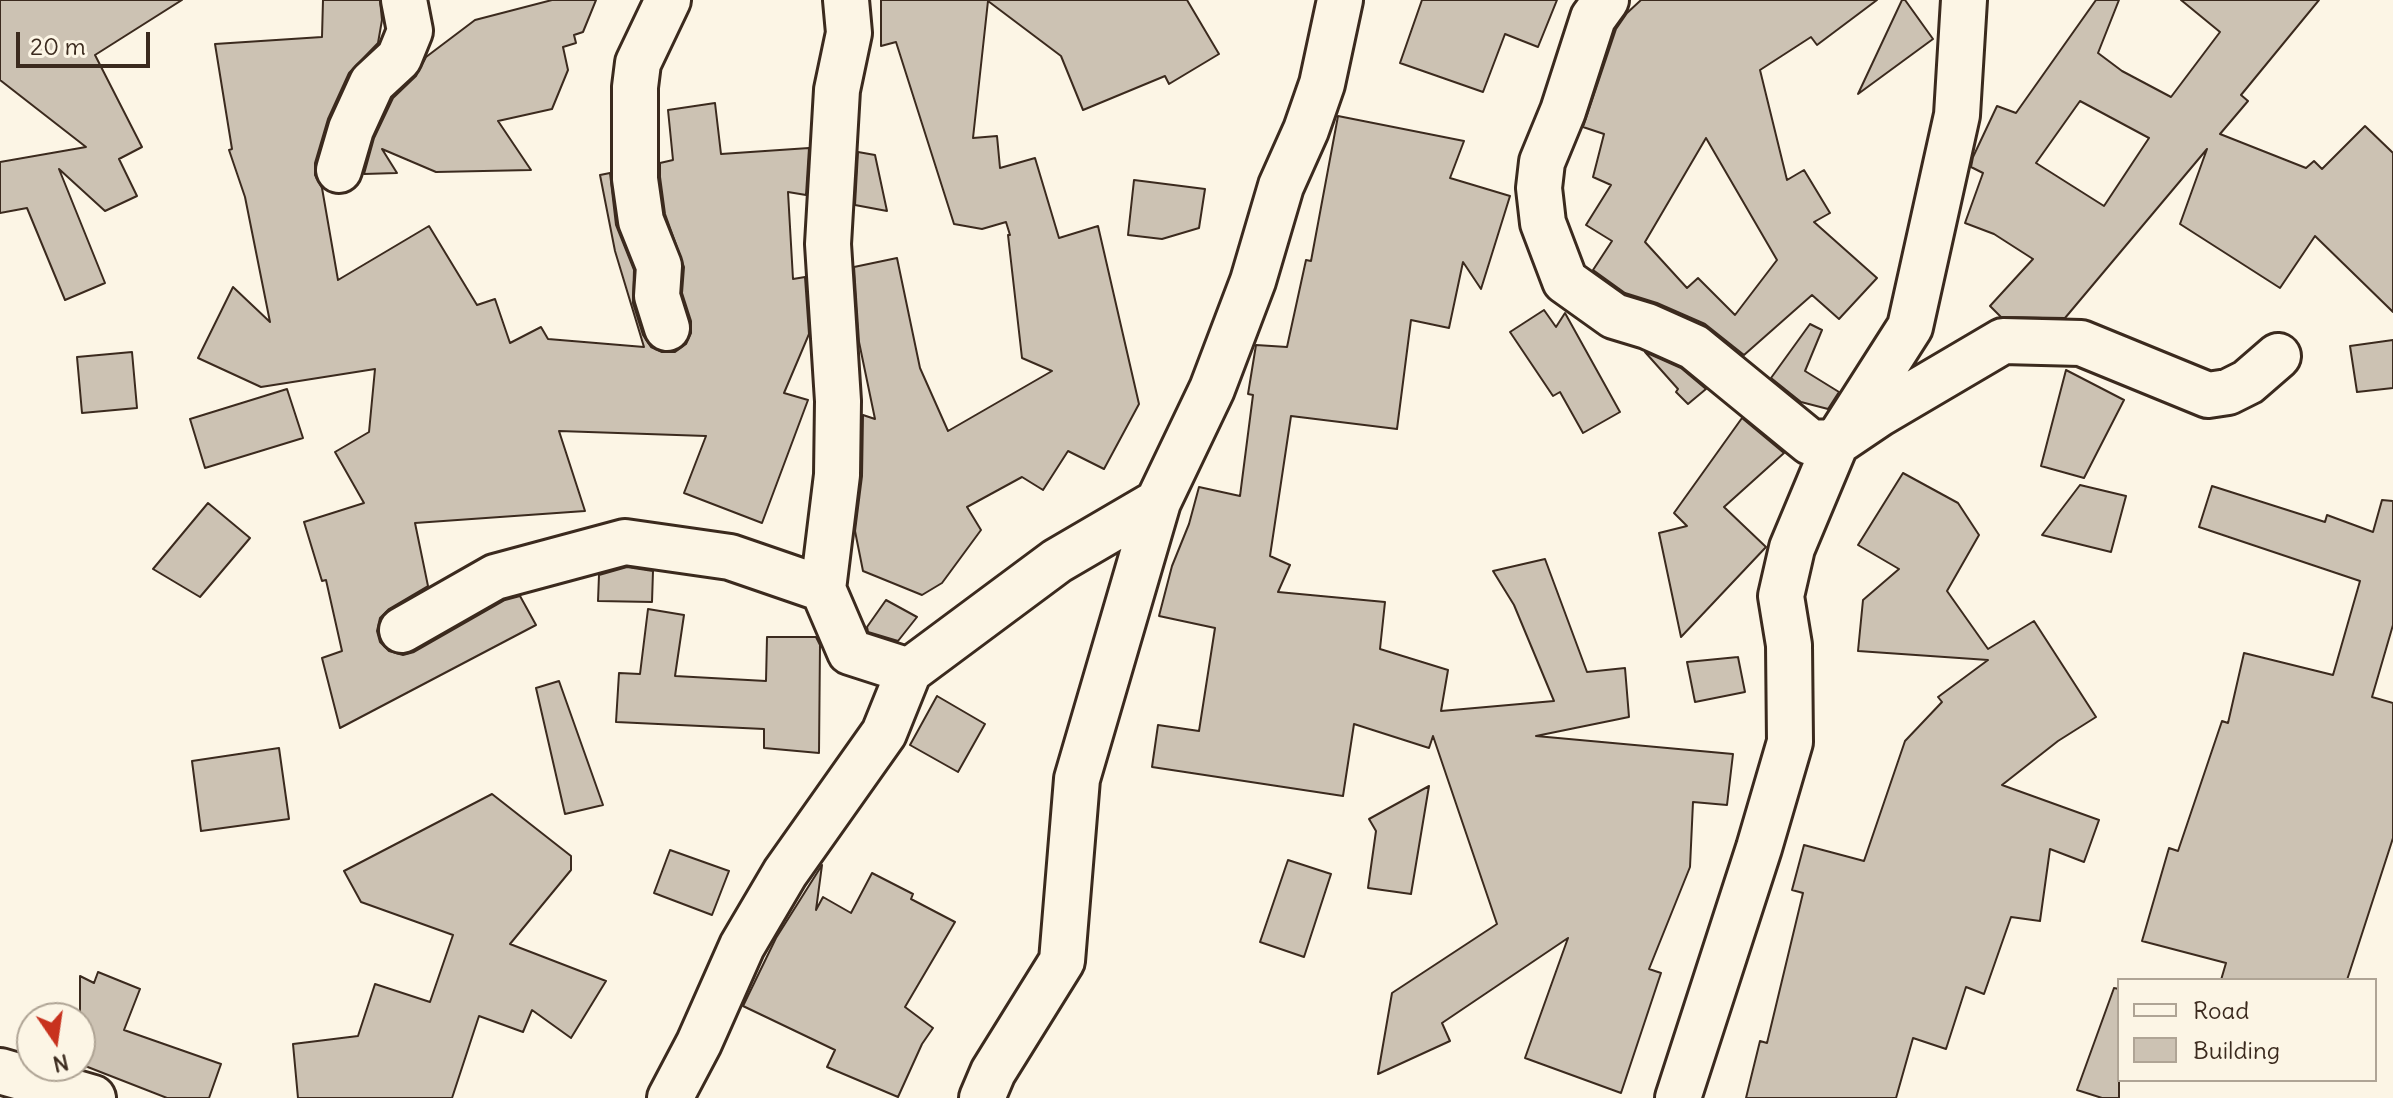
<!DOCTYPE html>
<html>
<head>
<meta charset="utf-8">
<style>
	body { margin:0 }
	#map { position:relative; width:2393px; height:1098px; overflow:hidden; background:#fcf5e5; font-family:Delius,sans-serif }
	canvas { display:block }
	.legend { position:absolute; left:2117px; top:978px; width:260px; height:104px; box-sizing:border-box; background:#fcf5e5; border:2px solid #afa495; margin:0; padding:10px 14px; list-style:none; font-size:24px; color:#3b2a1e }
	.legend li { display:flex; align-items:center; gap:16px; height:40px }
	.legend b { width:40px; border:2px solid #afa495 }
	.north { position:absolute; left:16px; top:1002px; width:80px; height:80px; box-sizing:border-box; background:#fcf5e5; border:2px solid #afa495; border-radius:50%; rotate:167deg; font-size:22px; font-weight:700; line-height:32px; text-align:center; color:#3b2a1e }
	.north::after { content:''; display:block; margin:auto; width:28px; height:36px; background:#c8321e; clip-path:polygon(50% 0,100% 100%,50% 72%,0 100%) }
	.scale { position:absolute; left:16px; top:32px; width:134px; height:36px; box-sizing:border-box; border:4px solid #3b2a1e; border-top:0; padding-left:10px; font-size:24px; line-height:28px; white-space:nowrap; color:#3b2a1e; -webkit-text-stroke:6px #fcf5e5; paint-order:stroke }
</style>
</head>
<body>
<div id="map">
<canvas width="2393" height="1098"></canvas>
<ul class="legend">
<li><b style="height:10px;background:#fcf5e5"></b>Road</li>
<li><b style="height:22px;background:#ccc2b3"></b>Building</li>
</ul>
<div class="north">N</div>
<div class="scale">20 m</div>
</div>
<script>
const ctx = document.querySelector('canvas').getContext('2d');
ctx.lineJoin = 'round';
function fill(path, color) { ctx.fillStyle = color; ctx.fill(path, 'evenodd'); }
const poly = rows => new Path2D(rows.map(r => 'M' + r).join(''));
function stroke(path, color, width, dash) { ctx.strokeStyle = color; ctx.lineWidth = width; ctx.lineCap = dash ? 'butt' : 'round'; ctx.setLineDash(dash || []); ctx.stroke(path); }
const building = poly([
	[0,0,182,0,95,55,142,147,119,159,137,196,105,211,59,169,105,283,65,300,27,208,0,213,0,162,86,147,0,80,0,0],
	[323,0,380,0,382,20,378,43,349,73,328,119,315,163,315,175,322,188,338,280,429,226,477,305,495,299,510,343,541,327,548,339,644,347,615,251,600,175,610,173,616,225,634,270,633,303,643,335,651,347,662,352,675,352,686,344,691,333,691,321,682,293,684,267,665,214,660,177,660,163,673,160,668,110,715,103,721,154,809,148,806,195,788,192,793,279,805,277,809,334,784,393,808,400,762,523,684,493,706,436,559,431,585,511,415,523,428,586,389,609,380,618,377,631,380,642,389,651,403,655,414,652,505,600,520,596,536,625,340,728,322,658,342,651,326,580,322,581,304,522,364,503,335,452,369,432,375,369,261,387,198,358,233,287,270,322,245,197,229,150,232,149,215,44,322,37,323,0],
	[552,0,596,0,583,32,574,35,576,43,563,47,568,70,552,109,498,121,531,170,436,172,382,149,397,173,364,174,374,138,393,98,416,76,426,57,475,20,552,0],
	[881,0,1187,0,1219,54,1169,84,1165,76,1083,110,1061,56,988,1,973,138,997,136,1000,168,1035,158,1059,238,1098,226,1139,404,1104,469,1068,451,1043,490,1022,477,967,507,981,530,942,583,922,595,863,571,855,531,862,476,863,415,875,419,859,342,854,267,897,258,920,368,948,431,1052,371,1022,358,1008,235,1010,235,1006,222,982,229,954,224,896,42,881,46,881,0],
	[1422,0,1557,0,1538,47,1505,34,1483,92,1400,63,1422,0],
	[1641,0,1877,0,1817,45,1811,37,1760,70,1787,180,1804,170,1830,213,1814,222,1877,278,1839,319,1812,295,1744,355,1705,324,1657,303,1625,293,1593,270,1612,241,1586,225,1611,185,1593,177,1604,134,1583,127,1616,29,1627,13,1641,0],
	[1706,138,1777,260,1735,315,1698,278,1687,288,1645,242,1706,138],
	[1902,0,1905,0,1933,39,1858,94,1902,0],
	[2096,0,2119,0,2098,53,2122,71,2171,97,2220,32,2181,0,2319,0,2241,95,2248,101,2220,134,2306,168,2314,161,2322,169,2365,126,2393,153,2393,312,2315,236,2280,288,2180,224,2207,149,2065,318,2001,317,1990,306,2033,259,1994,234,1965,223,1983,173,1971,167,1973,157,1997,106,2016,113,2096,0],
	[2080,101,2149,138,2104,206,2036,163,2080,101],
	[1338,116,1464,141,1450,178,1510,196,1481,289,1463,262,1449,328,1411,320,1397,429,1291,416,1270,556,1290,565,1278,592,1385,602,1380,649,1448,670,1441,711,1554,701,1514,605,1493,571,1545,559,1587,672,1625,668,1629,717,1536,736,1733,754,1727,805,1693,802,1690,867,1649,969,1661,973,1621,1093,1525,1058,1568,938,1442,1023,1450,1041,1378,1074,1392,993,1497,924,1433,736,1429,748,1354,724,1343,796,1152,767,1158,725,1199,731,1215,628,1159,616,1172,566,1189,524,1199,487,1240,496,1253,395,1248,394,1256,345,1287,347,1306,260,1311,261,1338,116],
	[858,152,875,155,887,211,855,205,858,152],
	[1134,180,1205,189,1199,228,1162,239,1128,235,1134,180],
	[1544,310,1556,327,1565,313,1620,412,1583,433,1560,392,1553,396,1510,332,1544,310],
	[1810,324,1822,330,1805,371,1839,392,1828,409,1801,402,1771,378,1810,324],
	[2393,340,2393,388,2357,392,2350,346,2393,340],
	[132,352,137,408,82,413,77,357,132,352],
	[1645,352,1681,368,1706,389,1688,404,1676,392,1678,389,1645,352],
	[2066,370,2124,400,2084,478,2041,466,2066,370],
	[287,389,303,438,205,468,190,419,287,389],
	[1742,418,1784,453,1724,507,1766,547,1681,637,1659,533,1687,526,1674,513,1742,418],
	[1903,473,1958,503,1979,535,1947,591,1988,649,2034,621,2096,717,2058,741,2002,785,2099,820,2084,862,2050,849,2040,921,2011,917,1984,994,1966,987,1946,1049,1913,1038,1896,1098,1746,1098,1760,1041,1767,1043,1803,893,1792,890,1804,845,1864,861,1905,741,1942,702,1938,697,1988,660,1858,651,1863,600,1899,569,1858,545,1903,473],
	[2080,485,2126,496,2111,552,2042,535,2080,485],
	[2212,486,2325,522,2327,515,2373,532,2382,500,2393,501,2393,625,2372,697,2393,703,2393,838,2347,980,2221,980,2226,963,2142,941,2169,848,2178,851,2222,721,2228,723,2244,653,2333,675,2360,581,2199,527,2212,486],
	[208,503,250,538,200,597,153,569,208,503],
	[627,567,653,571,652,602,598,601,599,575,627,567],
	[886,600,917,617,898,641,868,632,867,627,886,600],
	[648,609,684,615,675,676,766,681,767,637,816,637,820,645,819,753,764,748,764,729,616,722,619,673,640,674,648,609],
	[1738,657,1745,692,1695,702,1687,662,1738,657],
	[559,681,603,805,565,814,536,688,559,681],
	[937,696,985,724,958,772,910,745,937,696],
	[279,748,289,819,201,831,192,761,279,748],
	[1429,786,1411,894,1368,888,1376,831,1369,819,1429,786],
	[492,794,571,856,571,870,510,944,606,981,571,1038,532,1010,523,1032,479,1016,452,1098,298,1098,293,1044,358,1036,375,984,430,1002,453,935,361,902,344,871,492,794],
	[670,850,729,871,712,915,654,893,670,850],
	[1288,860,1331,874,1304,957,1260,942,1288,860],
	[822,865,816,910,823,897,851,913,872,873,913,894,911,899,955,922,905,1007,933,1028,922,1044,898,1097,827,1067,835,1050,743,1006,776,938,822,865],
	[98,972,140,989,124,1030,221,1064,209,1098,167,1098,80,1064,80,976,94,983,98,972],
	[2114,988,2119,989,2119,1098,2102,1098,2077,1090,2114,988]
]);
const street = poly([
	[1606,0,1593,18,1563,111,1542,162,1539,188,1543,223,1565,281,1614,316,1647,326,1694,347,1810,442,1836,443,1879,414,2003,341,2081,343,2208,395,2228,392,2248,382,2278,356],
	[339,170,351,129,372,83,399,58,410,31,404,0],
	[667,328,657,296,659,266,641,221,635,179,635,87,638,63,668,0],
	[823,589,837,475,838,401,828,244,837,90,849,33,846,0],
	[402,630,495,577,625,542,730,557,823,589,850,652,909,671],
	[0,1071,93,1098],
	[670,1098,699,1043,742,946,785,873,884,733,909,671,1057,561,1158,502,1212,389,1253,281,1281,186,1306,130,1322,84,1340,0],
	[982,1098,993,1072,1062,961,1077,779,1158,502],
	[1678,1098,1759,848,1790,742,1789,645,1781,596,1792,548,1836,443,1910,327,1957,115,1964,0]
]);
fill(building, '#ccc2b3');
stroke(building, '#3b2a1e', 2);
stroke(street, '#3b2a1e', 50);
stroke(street, '#fcf5e5', 44);
</script>
</body>
</html>
